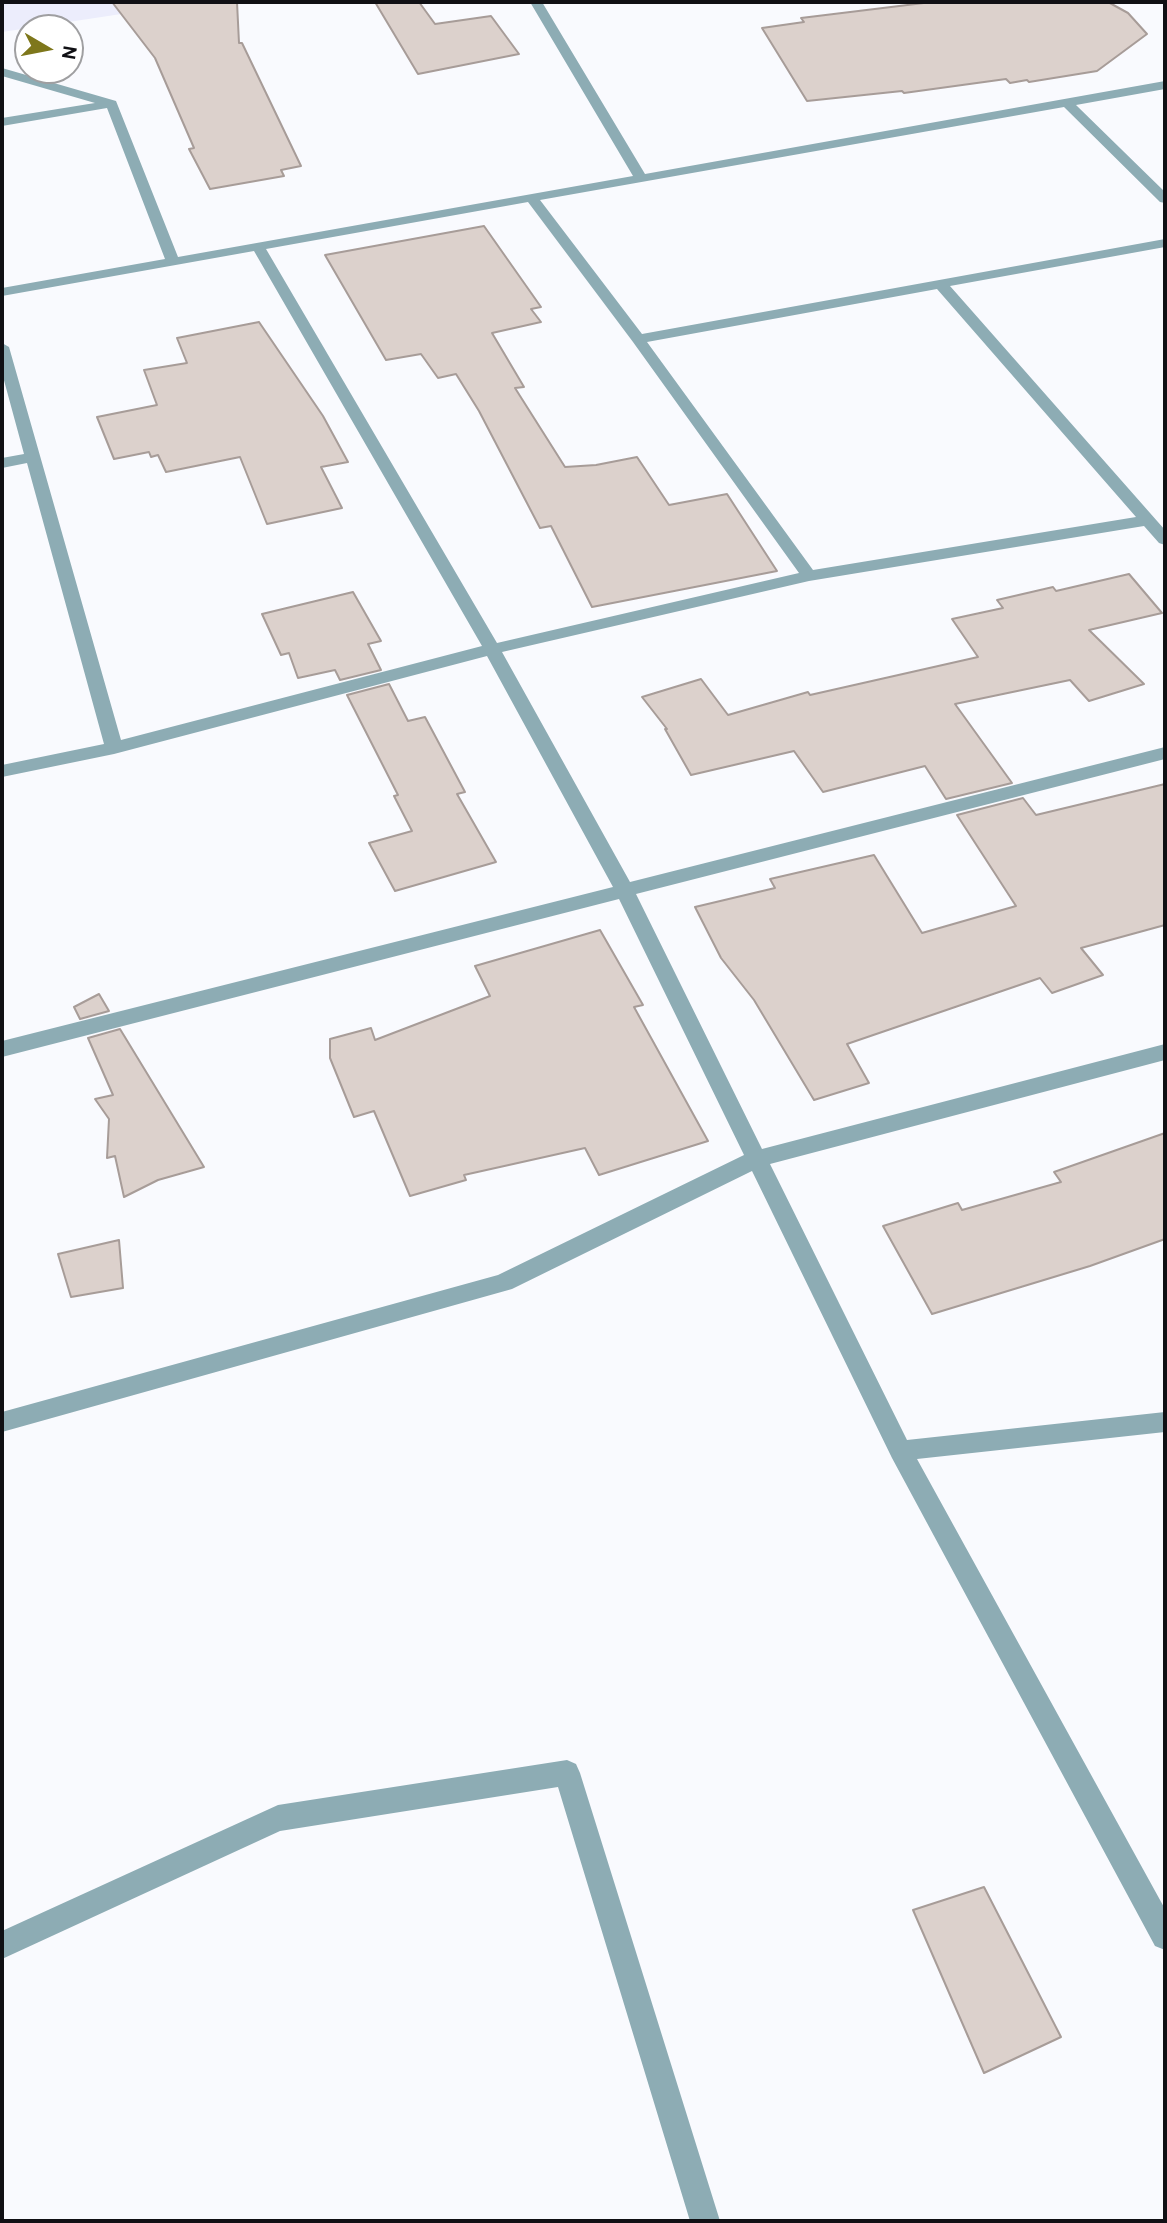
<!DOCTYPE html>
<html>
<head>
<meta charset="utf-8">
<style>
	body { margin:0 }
	#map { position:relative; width:1167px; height:2223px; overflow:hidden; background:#f9fafe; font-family:Overpass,sans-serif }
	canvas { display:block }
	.frame { position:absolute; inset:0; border:4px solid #101014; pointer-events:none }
	.north { position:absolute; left:14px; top:14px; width:70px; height:70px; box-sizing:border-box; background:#fff; border:2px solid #9f9fa1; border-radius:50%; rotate:100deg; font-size:19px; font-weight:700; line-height:28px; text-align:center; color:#101014 }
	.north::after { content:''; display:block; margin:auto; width:24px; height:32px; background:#7e771b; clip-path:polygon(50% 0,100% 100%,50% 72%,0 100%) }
</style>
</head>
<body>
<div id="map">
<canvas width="1167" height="2223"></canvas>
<div class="frame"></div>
<div class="north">N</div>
</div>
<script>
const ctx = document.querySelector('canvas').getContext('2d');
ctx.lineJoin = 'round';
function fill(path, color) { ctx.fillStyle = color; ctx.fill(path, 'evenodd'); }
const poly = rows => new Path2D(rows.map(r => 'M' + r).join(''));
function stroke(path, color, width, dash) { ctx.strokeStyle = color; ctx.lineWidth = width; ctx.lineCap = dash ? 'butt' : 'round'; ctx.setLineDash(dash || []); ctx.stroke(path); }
const built = poly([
	[2,2,201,2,2,32]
]);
const building = poly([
	[112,2,237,2,239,43,242,43,301,166,281,170,284,176,210,189,189,149,194,148,155,58,112,2],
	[375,2,419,2,435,24,491,16,519,54,418,74,375,2],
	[932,2,1108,2,1128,13,1147,34,1097,71,1029,82,1027,80,1010,83,1006,79,904,93,902,91,807,101,762,28,804,22,801,18,932,2],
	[484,226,541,307,531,309,541,322,492,333,524,387,515,388,565,467,596,465,637,457,669,505,727,494,777,571,592,607,551,526,540,528,479,411,456,374,438,378,421,354,386,360,325,255,484,226],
	[259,322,323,416,348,462,321,467,342,508,267,524,240,457,166,472,158,455,151,457,149,452,114,459,97,417,157,405,144,370,187,363,177,338,259,322],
	[1129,574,1162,613,1089,630,1144,684,1089,701,1070,680,955,704,1012,783,946,799,925,766,823,792,794,751,691,775,665,729,667,729,642,697,701,679,728,715,808,692,810,695,978,657,952,619,1003,608,997,600,1053,587,1056,591,1129,574],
	[353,592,381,641,368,644,381,670,340,680,335,670,298,678,289,653,281,655,262,614,353,592],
	[389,684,408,721,425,717,465,792,457,794,496,862,395,891,369,843,412,831,394,796,398,795,347,695,389,684],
	[1165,784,1165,925,1081,948,1103,975,1052,993,1040,978,847,1044,869,1083,814,1100,754,1000,721,958,695,907,775,888,770,879,874,855,922,933,1016,906,957,815,1023,798,1036,815,1165,784],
	[600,930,643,1005,634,1007,708,1141,599,1175,585,1148,464,1175,466,1180,410,1196,374,1111,354,1117,330,1058,330,1039,371,1028,375,1040,490,996,475,966,600,930],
	[99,994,109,1011,80,1019,74,1007,99,994],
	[120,1029,204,1167,158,1180,124,1197,115,1156,107,1158,109,1119,95,1099,113,1095,88,1038,120,1029],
	[1165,1133,1165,1239,1090,1266,932,1314,883,1226,958,1203,962,1210,1061,1182,1054,1172,1165,1133],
	[119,1240,123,1288,71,1297,58,1254,119,1240],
	[984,1887,1061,2037,984,2073,913,1910,984,1887]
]);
const minor = poly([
	[530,2,542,2,645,174,1165,81,1165,89,1076,105,1165,192,1165,203,1160,202,1064,107,540,200,642,334,1165,239,1165,247,950,286,1165,530,1165,545,1159,543,1144,526,809,581,502,652,630,882,1165,747,1165,759,636,894,762,1149,1165,1044,1165,1060,770,1164,907,1440,1165,1412,1165,1432,917,1459,1165,1909,1165,1950,1155,1946,892,1458,752,1171,512,1289,2,1432,2,1412,498,1275,744,1155,619,899,2,1057,2,1041,613,887,487,656,114,754,2,777,2,765,104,744,27,463,2,468,2,458,24,454,2,373,2,343,9,347,121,740,482,646,254,251,2,296,2,288,165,259,107,108,2,126,2,118,95,103,2,76,2,68,116,101,178,257,633,176,530,2],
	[528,202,633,342,799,573,497,643,266,249,528,202],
	[937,289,1136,517,813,570,647,342,937,289],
	[567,1760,576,1764,580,1773,720,2221,690,2221,558,1787,280,1831,2,1959,2,1931,278,1805,567,1760]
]);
fill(built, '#ecedfc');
fill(building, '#dcd1cc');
stroke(building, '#a79c98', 2);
fill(minor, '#8dacb4');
</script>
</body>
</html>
